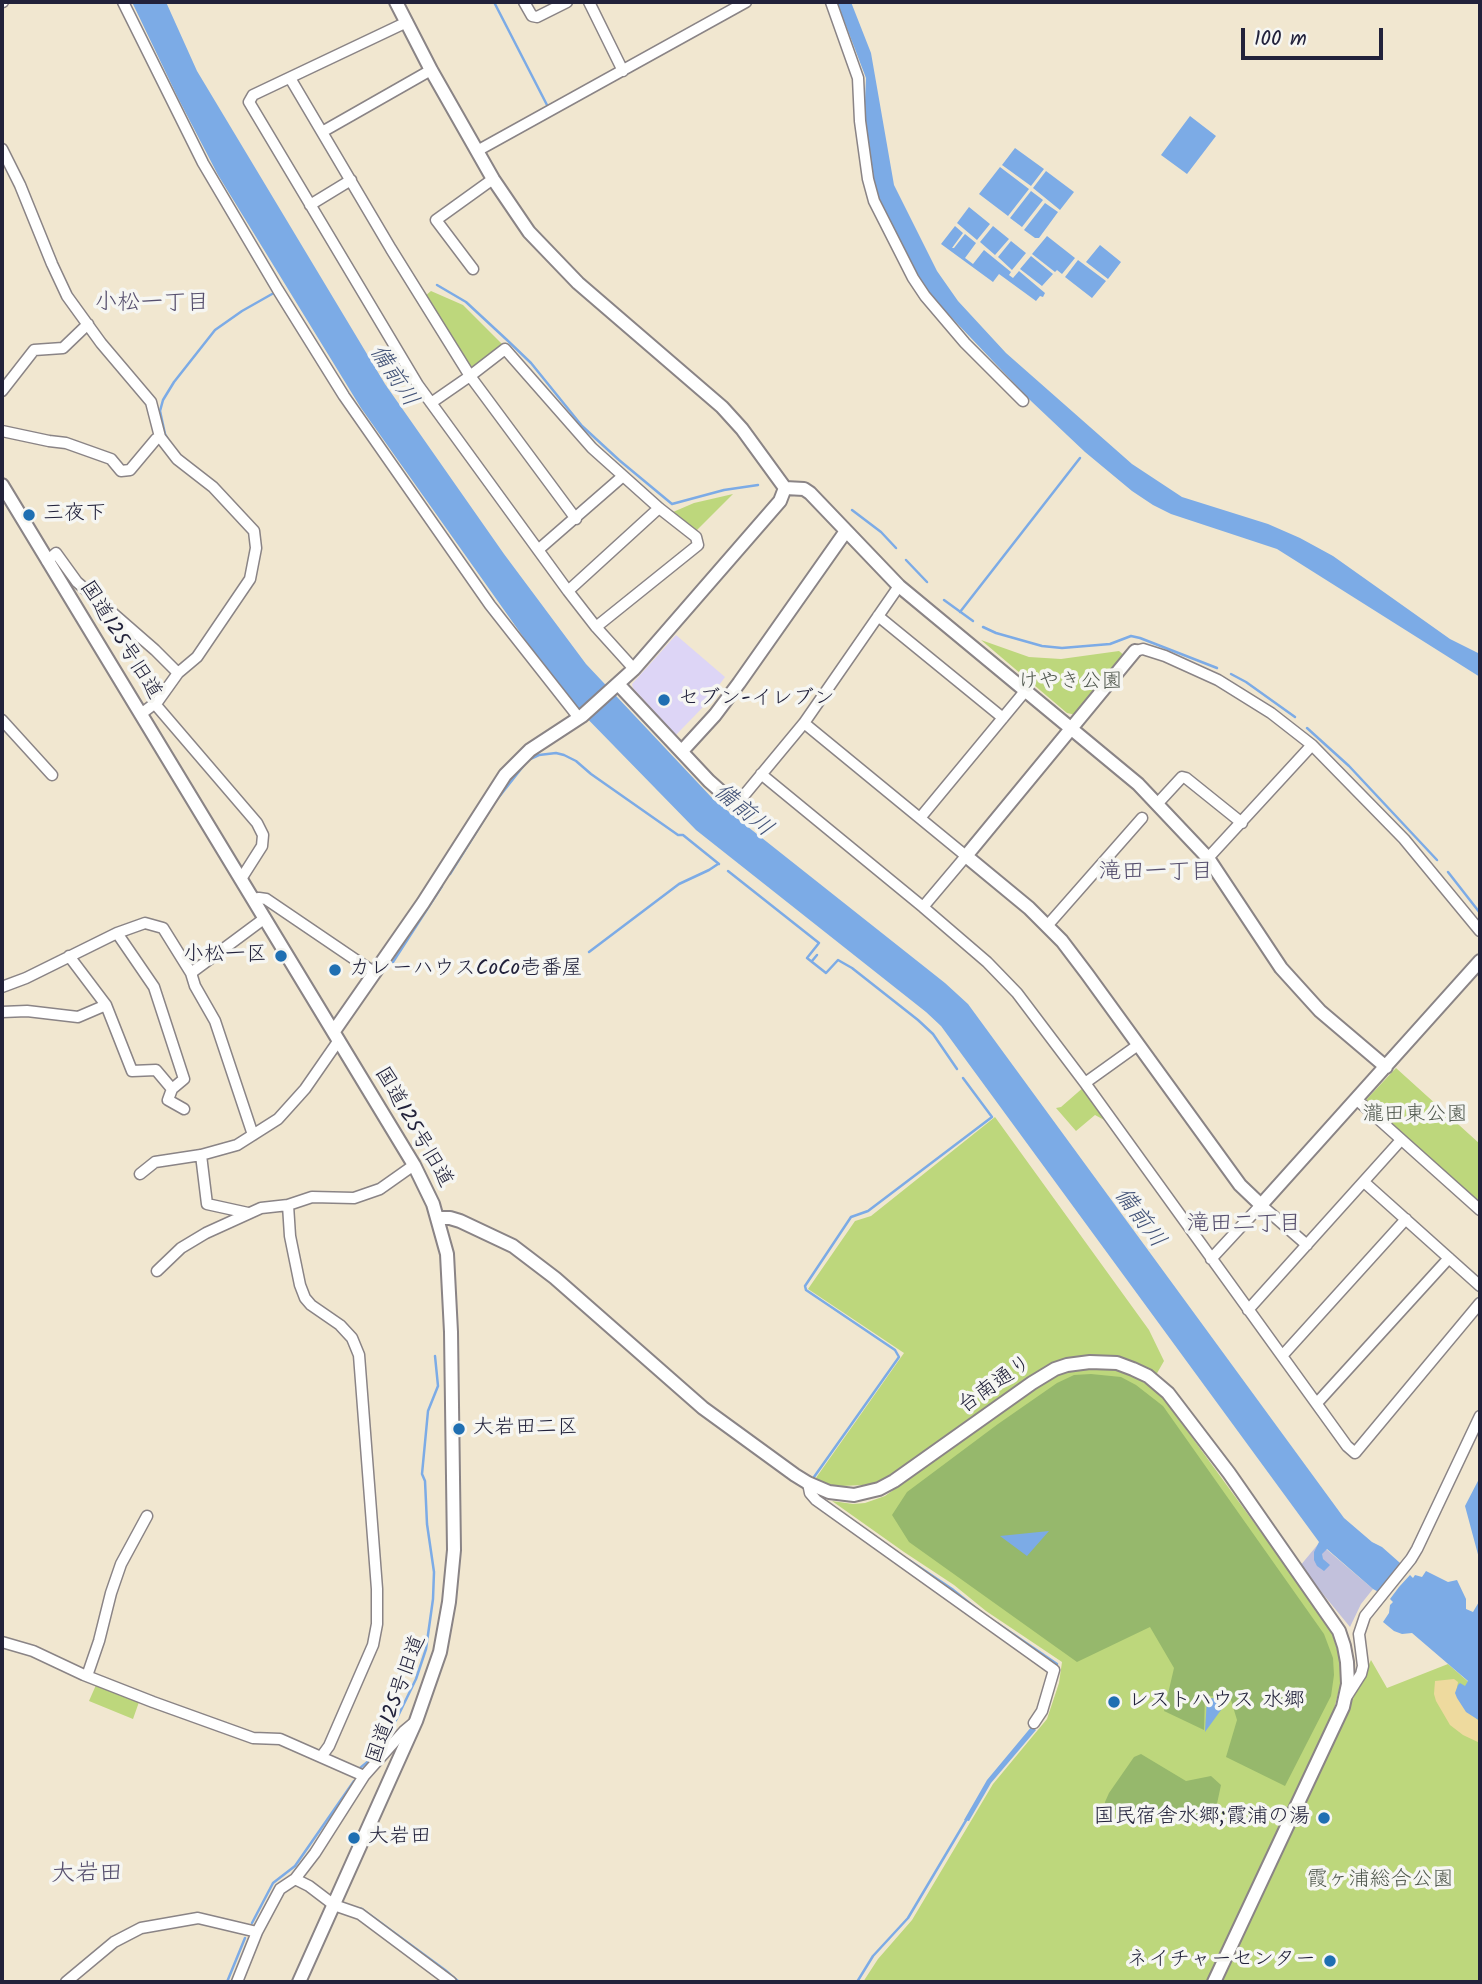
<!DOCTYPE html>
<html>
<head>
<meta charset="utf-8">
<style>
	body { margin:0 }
	#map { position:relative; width:1482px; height:1984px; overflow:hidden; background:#f1e7d0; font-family:Kalam,sans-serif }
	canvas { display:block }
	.frame { position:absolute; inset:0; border:4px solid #22223b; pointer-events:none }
	.scale { position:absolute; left:1241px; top:28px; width:142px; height:32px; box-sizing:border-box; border:4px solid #22223b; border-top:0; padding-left:9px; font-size:21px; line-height:24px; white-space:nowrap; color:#22223b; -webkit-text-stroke:5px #f6f6f2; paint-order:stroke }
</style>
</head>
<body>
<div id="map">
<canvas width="1482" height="1984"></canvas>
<div class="frame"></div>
<div class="scale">100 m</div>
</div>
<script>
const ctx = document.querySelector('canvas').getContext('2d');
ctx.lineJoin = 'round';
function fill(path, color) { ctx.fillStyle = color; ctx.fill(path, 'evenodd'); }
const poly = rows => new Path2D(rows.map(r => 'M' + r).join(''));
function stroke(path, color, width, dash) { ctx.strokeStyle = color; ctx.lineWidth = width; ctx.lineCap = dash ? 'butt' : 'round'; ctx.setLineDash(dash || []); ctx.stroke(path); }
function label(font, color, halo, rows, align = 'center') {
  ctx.font = font + ' Kalam,"Klee One",sans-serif'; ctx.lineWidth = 7; ctx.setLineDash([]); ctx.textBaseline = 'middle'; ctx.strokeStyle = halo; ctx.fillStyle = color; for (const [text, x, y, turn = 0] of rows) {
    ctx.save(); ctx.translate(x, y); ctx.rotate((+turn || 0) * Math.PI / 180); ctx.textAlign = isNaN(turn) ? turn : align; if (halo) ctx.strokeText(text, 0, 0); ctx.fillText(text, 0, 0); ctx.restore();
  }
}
const built = poly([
	[676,635,725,677,704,706,676,735,633,688,632,684]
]);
const industrial = poly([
	[1319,1543,1373,1589,1361,1604,1350,1627,1300,1566]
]);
const green = poly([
	[431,291,463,305,505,347,475,368,470,367,425,296],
	[733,494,696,531,673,512,694,503],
	[981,640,1029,657,1061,659,1119,651,1125,656,1076,715,1067,713],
	[1396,1068,1480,1144,1480,1204,1365,1101],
	[1085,1086,1108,1122,1095,1115,1076,1131,1056,1108,1061,1107],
	[995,1117,1149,1330,1164,1361,1156,1375,1135,1362,1119,1357,1099,1356,1066,1360,1043,1369,894,1475,874,1483,863,1485,842,1486,830,1485,818,1480,816,1478,818,1475,904,1353,808,1289,855,1221,871,1216],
	[1088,1367,1117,1369,1132,1375,1159,1392,1295,1579,1331,1631,1341,1661,1341,1682,1333,1713,1207,1982,863,1982,878,1959,912,1920,993,1784,1047,1719,1059,1683,1062,1662,986,1611,954,1585,904,1552,832,1501,853,1504,865,1503,885,1496,1047,1379,1069,1370],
	[1371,1660,1387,1688,1448,1664,1480,1692,1480,1982,1217,1982,1298,1817],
	[96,1685,139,1702,133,1719,89,1701]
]);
const forest = poly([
	[1091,1374,1121,1377,1136,1385,1163,1406,1324,1634,1333,1658,1334,1675,1331,1696,1285,1786,1226,1757,1237,1720,1230,1697,1205,1696,1204,1730,1164,1711,1174,1668,1150,1627,1077,1662,909,1542,892,1515,907,1492,998,1424,1057,1383,1074,1375],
	[1141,1754,1186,1781,1211,1776,1221,1785,1215,1813,1207,1821,1177,1821,1105,1808,1105,1802,1109,1793,1134,1757]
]);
const sand = poly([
	[1454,1679,1458,1682,1456,1693,1478,1720,1480,1721,1480,1743,1463,1735,1450,1725,1436,1701,1434,1694,1435,1681]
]);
const water = poly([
	[132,2,166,2,197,71,385,384,504,554,586,664,714,800,945,983,968,1004,1344,1518,1372,1542,1382,1547,1408,1570,1386,1596,1373,1589,1327,1549,1322,1554,1323,1559,1330,1565,1324,1571,1317,1566,1314,1560,1314,1552,1319,1542,941,1026,926,1012,696,830,574,705,548,672,361,408,218,175,178,98],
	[837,2,851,2,871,53,894,185,937,271,958,301,1006,353,1132,464,1182,497,1268,524,1300,538,1333,556,1450,639,1480,654,1480,677,1277,549,1171,514,1153,505,1132,491,1085,452,1031,401,930,295,914,271,877,197,864,125,866,78],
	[1190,116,1216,136,1187,174,1161,155],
	[1015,148,1044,169,1031,186,1002,165],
	[1000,167,1029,189,1008,216,979,194],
	[1046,171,1074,192,1060,210,1033,188],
	[1031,191,1043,200,1022,227,1010,218],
	[1045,203,1058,212,1039,238,1035,238,1024,230],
	[969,207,990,224,977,240,957,223],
	[955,226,963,233,952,248,954,248,965,234,976,243,965,258,973,264,984,250,1011,272,1009,275,1013,278,1019,271,1045,293,1043,297,1040,296,1036,301,999,274,993,282,941,244],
	[993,226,1009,239,995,255,980,242],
	[1047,236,1075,258,1062,274,1057,270,1055,272,1032,254],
	[1011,241,1026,253,1012,270,998,257],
	[1100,245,1121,262,1108,279,1086,262],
	[1031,256,1053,274,1042,286,1020,269],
	[1078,260,1106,281,1092,298,1065,277],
	[1480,1477,1480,1579,1480,1562,1465,1506],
	[1049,1531,1027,1556,1000,1536],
	[1426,1571,1448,1582,1457,1580,1466,1599,1466,1609,1473,1612,1480,1600,1480,1721,1466,1712,1457,1698,1455,1693,1458,1685,1460,1683,1465,1686,1468,1681,1412,1633,1402,1634,1394,1631,1383,1622,1389,1613,1390,1605,1393,1602,1390,1599,1399,1587,1410,1575,1413,1578,1415,1575,1422,1577],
	[1207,1698,1229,1699,1205,1732],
	[1032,1726,1036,1730,991,1783,969,1821,964,1820,987,1780]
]);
const stream = poly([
	[494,2,547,105],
	[437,285,466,302,507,340,531,363,582,426,619,460,672,504,724,490,758,485],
	[170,443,165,434,160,411,163,400,174,382,215,330,242,311,272,294],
	[852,510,881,532,896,548],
	[906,560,927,582],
	[944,600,973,621],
	[960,612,1080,458],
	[983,627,996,633,1042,646,1062,648,1110,644,1131,636,1140,638,1217,668],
	[1231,674,1246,682,1295,717],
	[1307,728,1349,766,1437,860],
	[728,871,819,943,807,958,826,973,838,960,852,968,918,1020,933,1034,957,1069],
	[1448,872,1480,913],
	[450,874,495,802,528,760,539,755,556,753,564,755,576,761,591,774,678,835,683,835,719,864],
	[589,952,679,884,709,870,718,864],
	[812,961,817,955],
	[393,962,442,886],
	[814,1477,899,1357,895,1350,806,1290,805,1286,851,1217,868,1211,992,1117,963,1078],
	[909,1560,952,1589,977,1609],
	[997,1623,1057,1664],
	[360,1768,381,1751,416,1679,426,1649,433,1599,434,1572,427,1524,425,1481,422,1474,428,1411,438,1386,435,1356],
	[357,1908,362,1909,445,1970,459,1982],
	[252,1923,273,1883,295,1866,354,1781],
	[227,1982,245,1938],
	[857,1982,873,1956,908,1918,968,1817]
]);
const minor = poly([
	[2,2,3,2],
	[123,2,203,163,278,290,344,396,490,605,579,718],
	[524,2,532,16,537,17,567,2],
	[589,2,623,71],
	[831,2,858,78,860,121,868,179,874,201,913,278,925,296,965,343,1023,401],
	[407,22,253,95,249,102,418,385,568,591,596,627,634,669],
	[290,78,391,249,470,376,576,519],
	[322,132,431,70],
	[2,149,20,185,52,264,67,296,101,343,151,402,160,437,177,459,213,487,254,531,256,548,250,579,197,657,178,673,158,701,141,714],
	[477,151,746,2],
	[310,205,351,180],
	[473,269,436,220,493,179],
	[2,391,34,350,63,348,88,324],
	[431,403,470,376,505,349,592,448,659,508,696,537,698,545,596,627],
	[2,431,49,441,66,443,111,459,121,471,130,470,156,439,160,437],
	[538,550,623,476],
	[47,561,56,553,77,582,155,650,178,673],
	[568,591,659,508],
	[878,616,1003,718],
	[1135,651,1143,649,1165,656,1218,680,1271,713,1312,745,1404,839,1480,931],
	[155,704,257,823,263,835,262,846,241,879],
	[2,720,52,775],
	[804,723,966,856,923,907],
	[761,774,923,907,987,962,1017,993,1085,1083,1347,1446,1355,1453,1480,1303],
	[1158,803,1182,777,1186,778,1242,823],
	[736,805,804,723,899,586],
	[920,818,1026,690],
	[1208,858,1312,745],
	[253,899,259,898,266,899,375,973],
	[1047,926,1142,818],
	[117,933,154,987,184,1079,172,1089],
	[69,956,106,1005,132,1071,156,1070,172,1089,168,1100,184,1109],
	[191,973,265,918],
	[2,987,26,978,117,933,145,923,163,928,191,973,195,986,215,1021,253,1135],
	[2,1012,27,1011,78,1017,106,1005],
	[1085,1083,1138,1045],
	[1356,1099,1480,1210],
	[201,1155,207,1204,248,1213],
	[140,1174,155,1162,201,1155,237,1145,278,1119,305,1089,339,1040],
	[1364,1182,1480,1286],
	[288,1205,290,1236,300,1285,305,1298,311,1305,340,1325,352,1338,359,1355,377,1589,377,1624,373,1645,329,1746,321,1757],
	[1211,1259,1261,1205,1307,1245],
	[157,1271,181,1248,206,1233,261,1208,288,1205,312,1197,354,1198,380,1189,414,1165],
	[1248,1310,1401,1140],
	[1282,1356,1406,1219],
	[1317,1403,1449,1258],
	[808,1483,810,1493,816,1500,1054,1670,1042,1711,1034,1723],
	[2,1642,33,1651,84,1675,153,1702,253,1738,280,1739,364,1776],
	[87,1676,99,1641,111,1593,121,1564,147,1516],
	[1347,1696,1361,1674,1363,1666,1359,1634,1365,1616,1411,1559,1417,1549,1480,1416],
	[295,1879,309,1886,334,1905,360,1914,451,1982],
	[66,1982,114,1942,141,1928,198,1918,257,1932],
	[237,1982,257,1932,280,1889,295,1879,315,1853,364,1776,404,1731,416,1721]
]);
const tertiary = poly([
	[2,485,414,1165,433,1204,447,1254,451,1332,454,1550,449,1602,440,1652,416,1721,299,1982],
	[785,488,804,489,810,493,899,586,1138,784,1208,858,1281,968,1320,1011,1386,1067],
	[1135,651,966,856,1029,908,1062,941,1087,974,1240,1185,1261,1205,1480,961],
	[618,684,709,781,736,805],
	[682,751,715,715,739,683,846,531],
	[334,1031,423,903,505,775,530,750,582,716,634,669,780,501,785,488,742,429,722,407,578,283,529,232,493,179,431,70,396,2],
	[438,1218,450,1218,460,1221,513,1246,555,1278,703,1408,795,1475,808,1483,829,1492,854,1495,879,1489,894,1481,1032,1383,1055,1369,1067,1365,1090,1362,1117,1363,1133,1369,1148,1376,1168,1393,1229,1473,1339,1631,1344,1646,1347,1662,1348,1684,1343,1707,1214,1982]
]);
const markers = [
	[29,515,7,"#1f6fb2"],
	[664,700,7,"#1f6fb2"],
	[281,956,7,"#1f6fb2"],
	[335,970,7,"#1f6fb2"],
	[459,1429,7,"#1f6fb2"],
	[1114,1702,7,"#1f6fb2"],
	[1324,1818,7,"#1f6fb2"],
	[354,1838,7,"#1f6fb2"],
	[1330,1961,7,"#1f6fb2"]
];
const poiNames = [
	["三夜下",43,515],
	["セブン-イレブン",678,700],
	["小松一区",267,956,"right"],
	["カレーハウスCoCo壱番屋",349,970],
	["大岩田二区",473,1429],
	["レストハウス 水郷",1128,1702],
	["国民宿舎水郷;霞浦の湯",1310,1818,"right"],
	["大岩田",368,1838],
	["ネイチャーセンター",1316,1961,"right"]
];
const streetNames = [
	["国道125号旧道",119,641,58],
	["国道125号旧道",412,1128,60],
	["台南通り",996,1386,-35],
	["国道125号旧道",398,1700,-70]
];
const parkNames = [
	["けやき公園",1070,683],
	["瀧田東公園",1415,1116],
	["霞ヶ浦総合公園",1380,1881]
];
const neighbourhoodNames = [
	["小松一丁目",152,305],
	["滝田一丁目",1156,874],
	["滝田二丁目",1244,1226]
];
const waterNames = [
	["備前川",392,377,57],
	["備前川",742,812,40],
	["備前川",1138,1219,53]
];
const quarterNames = [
	["大岩田",87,1876]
];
fill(built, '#ddd5f6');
fill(industrial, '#c2c1dc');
fill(green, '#bdd77c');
fill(forest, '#96b86c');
fill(sand, '#eeda9e');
fill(water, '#7cabe6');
stroke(stream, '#7cabe6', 2.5);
stroke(minor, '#8a8486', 13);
stroke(tertiary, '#8a8486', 16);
stroke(minor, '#fff', 10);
stroke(tertiary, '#fff', 12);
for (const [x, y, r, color] of markers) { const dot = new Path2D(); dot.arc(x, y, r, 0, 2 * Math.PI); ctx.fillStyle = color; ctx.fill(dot); stroke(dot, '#f6f6f2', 2.5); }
label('21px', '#22223b', '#f6f6f2', poiNames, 'left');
label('21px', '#22223b', '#f6f6f2', streetNames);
label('21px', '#50584e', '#f6f6f2', parkNames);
label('23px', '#554e6d', '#f6f6f2', neighbourhoodNames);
label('italic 23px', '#425277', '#f6f6f2', waterNames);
label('24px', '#554e6d', '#f6f6f2', quarterNames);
</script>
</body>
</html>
